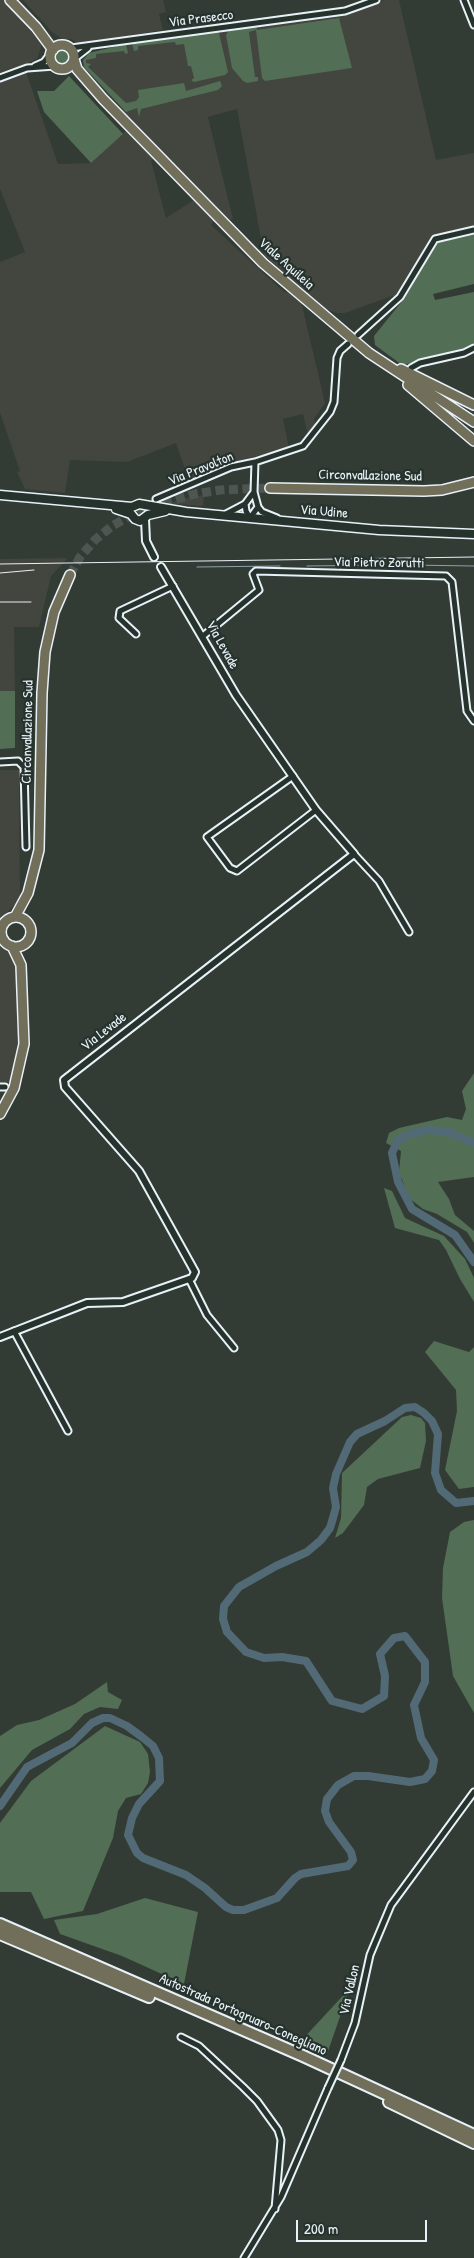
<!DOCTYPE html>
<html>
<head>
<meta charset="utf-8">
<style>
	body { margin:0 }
	#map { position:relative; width:474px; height:2258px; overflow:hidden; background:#333b35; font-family:"Patrick Hand",sans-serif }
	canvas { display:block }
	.scale { position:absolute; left:296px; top:2220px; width:131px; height:22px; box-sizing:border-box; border:2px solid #e8f1f8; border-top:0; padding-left:6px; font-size:15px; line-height:18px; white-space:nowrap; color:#e8f1f8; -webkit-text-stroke:4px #26332d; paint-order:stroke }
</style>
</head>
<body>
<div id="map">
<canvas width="474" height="2258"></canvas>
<div class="scale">200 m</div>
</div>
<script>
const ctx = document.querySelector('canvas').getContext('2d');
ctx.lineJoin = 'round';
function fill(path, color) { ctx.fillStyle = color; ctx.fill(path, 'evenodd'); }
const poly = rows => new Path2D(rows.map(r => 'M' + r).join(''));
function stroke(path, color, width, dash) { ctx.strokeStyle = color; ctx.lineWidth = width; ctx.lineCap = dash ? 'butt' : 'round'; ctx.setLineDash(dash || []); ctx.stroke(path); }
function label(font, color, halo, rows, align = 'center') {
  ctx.font = font + ' "Patrick Hand",sans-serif'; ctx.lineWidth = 4.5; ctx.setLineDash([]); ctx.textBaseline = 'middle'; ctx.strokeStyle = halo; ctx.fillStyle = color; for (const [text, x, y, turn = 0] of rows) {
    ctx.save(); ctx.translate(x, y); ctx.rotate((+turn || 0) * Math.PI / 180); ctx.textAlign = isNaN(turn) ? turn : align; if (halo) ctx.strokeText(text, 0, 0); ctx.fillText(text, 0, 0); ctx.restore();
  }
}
const built = poly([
	[0,0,3,0,35,33,42,44,37,59,0,76],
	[23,0,163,0,166,12,159,14,163,30,80,44,71,39,62,39,52,32],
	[384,0,399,0,436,160,474,153,474,233,435,243,403,300,392,296,345,313,337,313,327,310,314,301,264,255,237,109,208,117,233,219,230,220,144,134,84,67,83,60,89,53,123,45,351,11],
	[25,69,58,164,91,163,128,129,154,158,151,161,166,218,194,200,214,221,211,225,284,292,291,293,301,301,325,403,314,419,316,426,308,435,303,414,283,419,289,448,229,463,190,484,176,443,127,462,70,460,65,493,25,489,17,472,20,471,0,413,0,262,25,252,0,189,0,82],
	[204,495,203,506,172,504,172,502,183,499],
	[68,558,51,576,39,627,14,627,15,691,0,691,0,559],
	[0,770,19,770,20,899,0,920],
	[0,945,13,955,16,967,19,1037,15,1071,11,1082,0,1083]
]);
const green = poly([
	[339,18,352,68,265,81,262,78,256,30,249,32,255,77,258,77,258,81,247,83,243,81,232,68,226,35,231,27,256,25,257,30],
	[211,31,219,33,228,72,225,75,194,82,191,80,194,78,191,66,188,66,184,44,176,45,175,42,138,46,138,50,134,51,132,43],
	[126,44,128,53,125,54,124,51,96,54,96,58,86,60,86,63,91,64,88,67,126,103,136,101,139,97,138,90,184,83,186,91,220,81,222,86,218,90,141,109,139,117,137,108,126,112,84,67,83,60,89,53],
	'54 56a8 8 0 1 1 16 0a8 8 0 1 1-16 0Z',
	[69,76,123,134,91,163,44,112,37,91,54,91],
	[474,233,474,284,433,294,435,300,474,292,474,345,453,354,402,365,375,345,374,336,403,300,435,243],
	[0,691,15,691,15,748,0,749],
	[474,1073,474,1177,438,1182,449,1199,455,1215,474,1231,474,1243,467,1232,437,1214,423,1209,409,1198,399,1172,401,1151,386,1143,389,1133,399,1128,447,1117,462,1120,466,1109,462,1091],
	[384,1188,392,1191,405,1218,444,1236,465,1259,474,1278,474,1302,460,1279,446,1250,439,1240,395,1228],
	[434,1341,469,1352,474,1347,474,1487,459,1489,445,1470,457,1411,456,1390,425,1352],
	[411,1415,421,1418,425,1423,426,1441,420,1468,378,1479,367,1487,364,1505,343,1533,335,1538,341,1518,342,1473,402,1417],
	[474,1520,474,1713,453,1676,442,1598,443,1568,450,1532,464,1522],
	[107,1682,108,1692,122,1700,118,1709,100,1707,84,1714,70,1729,32,1750,0,1788,0,1736,17,1725,39,1720,75,1704],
	[105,1726,140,1742,148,1754,150,1772,148,1783,141,1794,126,1798,118,1811,113,1838,83,1911,44,1919,31,1892,0,1892,0,1823,31,1781],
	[145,1898,198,1912,184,1984,122,1956,60,1934,54,1920,97,1914],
	[350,1988,327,2054,300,2042]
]);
const stream = poly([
	[407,565,474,566],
	[307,566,383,565],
	[197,567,280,566]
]);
const river = poly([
	[474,1143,448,1132,427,1130,407,1135,398,1140,392,1153,398,1182,412,1209,455,1235,474,1262],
	[0,1806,27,1767,72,1743,92,1723,103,1718,110,1718,127,1726,142,1737,153,1746,159,1758,160,1781,139,1804,132,1818,128,1835,137,1853,143,1858,186,1875,205,1888,226,1907,233,1910,244,1910,277,1898,295,1878,301,1874,348,1866,353,1860,351,1852,329,1822,325,1811,327,1799,338,1785,354,1776,368,1776,410,1782,425,1779,432,1771,434,1760,421,1738,414,1705,425,1682,425,1662,405,1636,394,1638,380,1654,385,1676,384,1696,362,1709,332,1701,306,1661,282,1657,264,1658,246,1652,227,1632,223,1619,224,1606,239,1587,276,1566,307,1552,321,1540,330,1528,333,1518,336,1507,333,1488,336,1474,350,1442,357,1434,385,1421,405,1408,415,1407,424,1413,432,1421,438,1434,435,1473,441,1490,456,1503,474,1501]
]);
const primaryTunnel = poly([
	[70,575,80,557,95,540,112,526,143,509,195,494,220,490,270,488]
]);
const minor = poly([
	[464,0,474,25],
	[71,48,345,11,376,0],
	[74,59,88,48],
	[35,66,44,62,51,53],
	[0,78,27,68,55,66],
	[358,335,400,297,435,239,474,230],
	[411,368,420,363,464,353,474,348],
	[156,499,231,467,255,462],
	[245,504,246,511,250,518,258,507,254,492,255,462,303,446,330,412,334,402,337,358,340,351,348,344],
	[258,507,262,512,277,518],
	[226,514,245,504,254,492],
	[136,634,119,618,120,611,173,586],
	[203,636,259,590,253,574,256,571,446,576,452,582,467,711,474,721],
	[0,762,18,761,24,767,26,847],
	[293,776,207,837,230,868,237,871,316,810],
	[354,854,379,881,409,932],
	[0,925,3,923],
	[0,936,2,937],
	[0,1087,5,1087],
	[189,1279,207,1315,234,1348],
	[14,1331,68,1431],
	[181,2037,199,2046,243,2087,257,2101,278,2130,281,2140,275,2209],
	[341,2060,355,2023,370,1955,391,1905,474,1792],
	[244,2258,281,2197,328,2088]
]);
const tertiary = poly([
	[145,519,146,541,154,557],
	[0,1337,87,1303,123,1302,192,1278,195,1272,139,1171,65,1087,64,1080,354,854,316,810,236,695,161,567]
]);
const secondary = poly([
	[0,495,132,507,139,504,186,512,379,530,474,534],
	[116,509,131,514,135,519,140,521,148,515,165,511]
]);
const primary = poly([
	[10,0,36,27,53,50],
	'50 57a12 12 0 1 1 24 0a12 12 0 1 1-24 0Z',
	[74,59,77,69,103,99,263,263,369,353,474,422],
	[401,369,474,405],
	[408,385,474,441],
	[270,488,424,491,442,490,474,482],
	[15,917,28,893,39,850,42,693,45,652,54,612,70,575],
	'1 932a15 15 0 1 1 30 0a15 15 0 1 1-30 0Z',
	[0,1114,14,1088,24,1044,21,965,12,946]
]);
const motorway = poly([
	[0,1924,303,2056,474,2135],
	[0,1934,149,1997],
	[389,2102,474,2143]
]);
const rail = poly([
	[0,564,474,557],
	[0,573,34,570],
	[0,602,31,602]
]);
const minorBridge = poly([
	[328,2088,341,2060]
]);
const streetNames = [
	["Via Prasecco",201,19,-7],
	["Viale Aquileia",286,264,42],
	["Via Pravolton",201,469,-22],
	["Circonvallazione Sud",370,476,1],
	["Via Udine",324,512,5],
	["Via Pietro Zorutti",379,563,1],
	["Via Levade",222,645,61],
	["Circonvallazione Sud",28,732,-89],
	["Via Levade",104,1032,-38],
	["Via Vallon",350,1990,-77],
	["Autostrada Portogruaro-Conegliano",243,2015,24]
];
fill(built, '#43453f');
fill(green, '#526e55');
stroke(stream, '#8ea0aa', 1);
stroke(river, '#526a76', 8);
stroke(primaryTunnel, '#4e5652', 9, [9, 4.5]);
stroke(minor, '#e8f1f8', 9);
stroke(tertiary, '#e8f1f8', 10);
stroke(secondary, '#e8f1f8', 11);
stroke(primary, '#e8f1f8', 12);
stroke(motorway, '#e8f1f8', 14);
stroke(minor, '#26332d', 5);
stroke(tertiary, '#26332d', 6);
stroke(secondary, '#26332d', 8);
stroke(primary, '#716e59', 9);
stroke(motorway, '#716e59', 10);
stroke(rail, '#e8f1f8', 1);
stroke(minorBridge, '#e8f1f8', 9, []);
stroke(minorBridge, '#26332d', 5);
label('14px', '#e8f1f8', '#26332d', streetNames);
</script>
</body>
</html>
